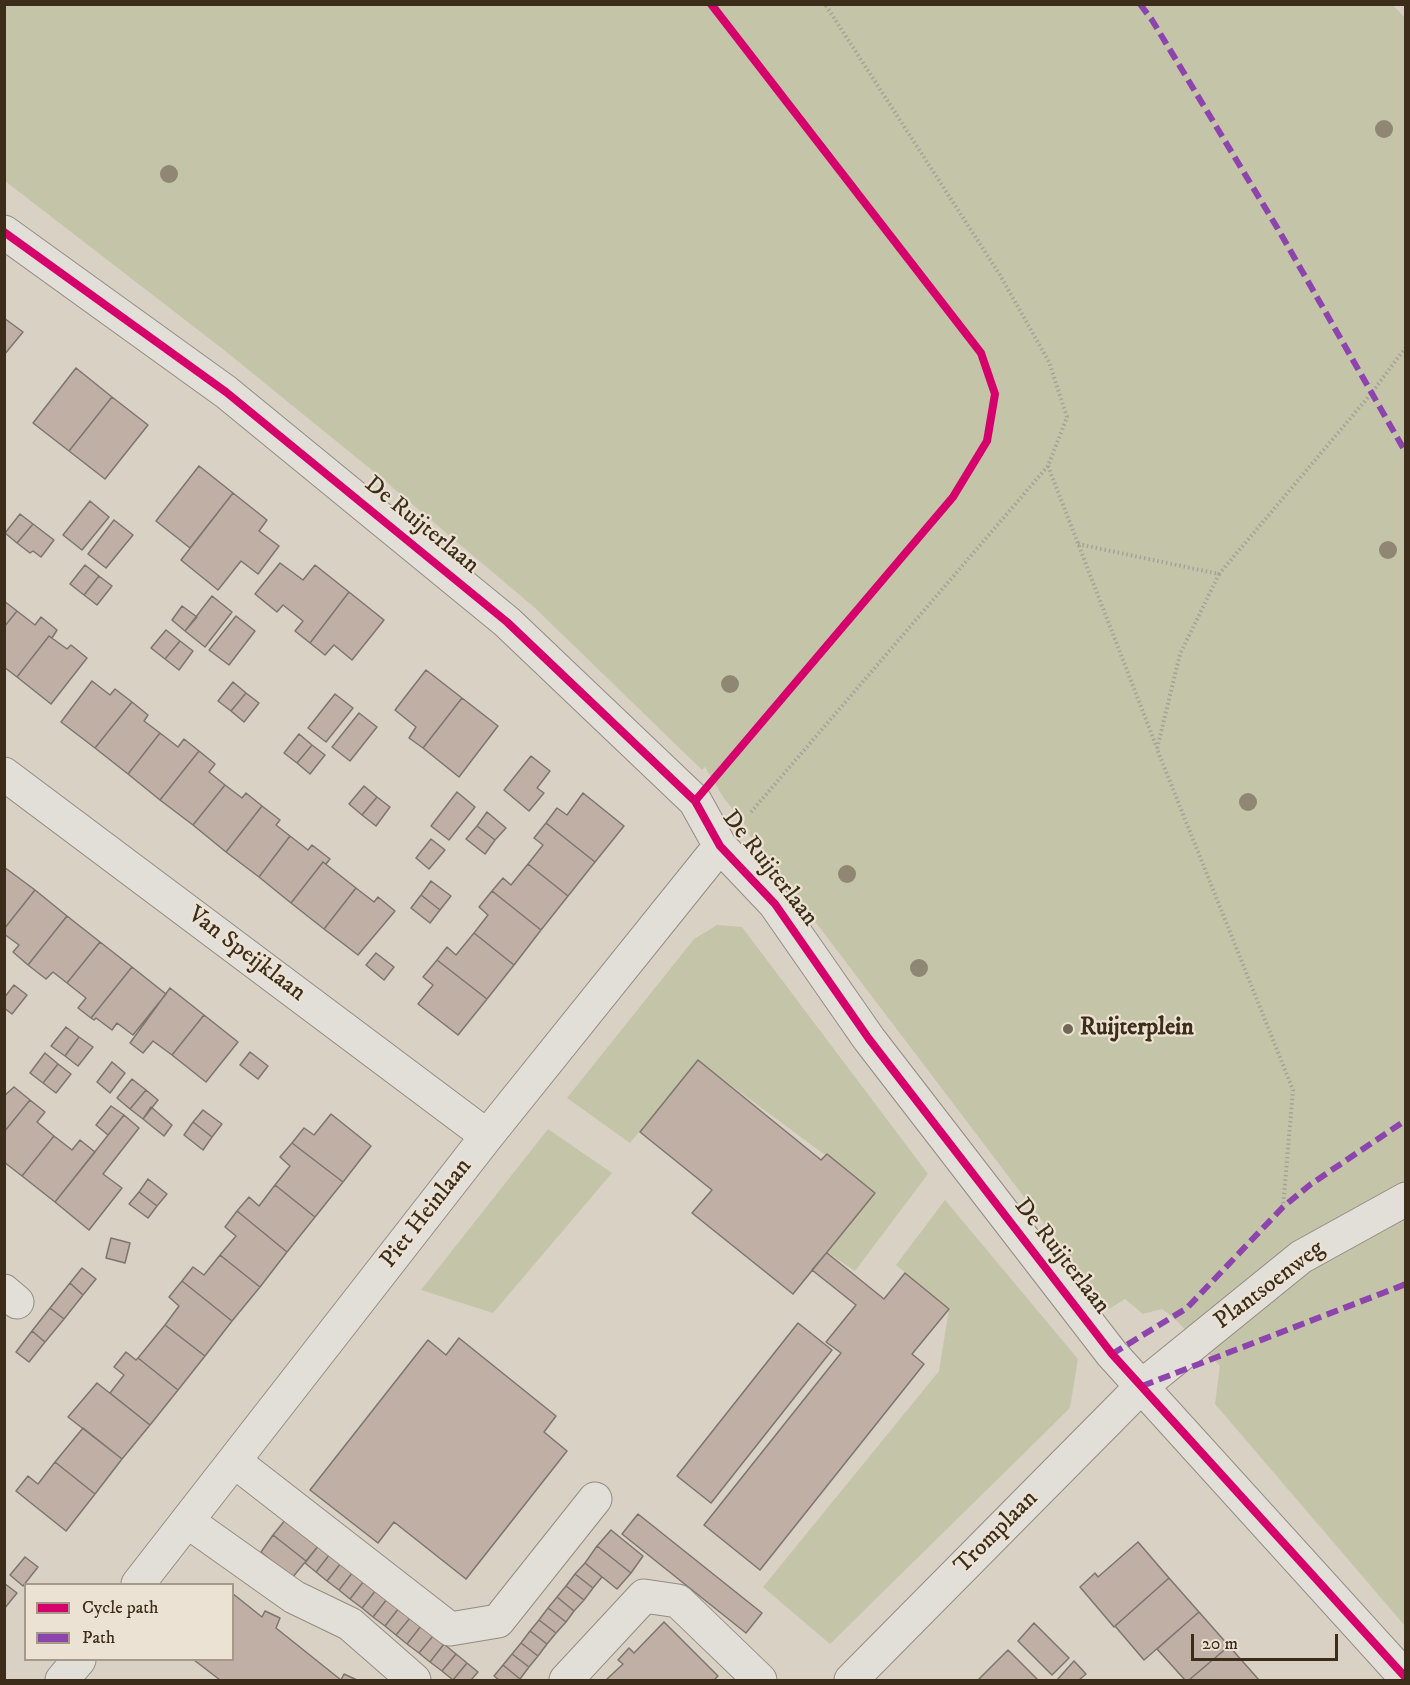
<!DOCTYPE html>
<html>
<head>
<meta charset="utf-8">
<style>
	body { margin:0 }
	#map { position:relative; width:1410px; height:1685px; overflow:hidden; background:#d9d1c4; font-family:"IM FELL DW Pica",serif }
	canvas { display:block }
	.frame { position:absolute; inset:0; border:6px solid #3b2d19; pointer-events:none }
	.legend { position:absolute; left:24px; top:1583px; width:210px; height:78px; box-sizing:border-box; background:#ece2d3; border:2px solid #a59a89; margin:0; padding:8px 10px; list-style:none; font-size:18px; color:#3b2d19 }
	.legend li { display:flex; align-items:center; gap:12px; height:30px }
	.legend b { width:30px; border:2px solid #a59a89 }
	.scale { position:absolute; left:1191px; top:1634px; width:147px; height:27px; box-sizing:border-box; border:3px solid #3b2d19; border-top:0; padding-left:8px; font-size:18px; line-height:21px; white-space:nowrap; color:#3b2d19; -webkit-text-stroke:4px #ece2d3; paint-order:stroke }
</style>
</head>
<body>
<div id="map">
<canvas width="1410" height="1685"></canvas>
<div class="frame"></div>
<ul class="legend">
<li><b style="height:8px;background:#d6006c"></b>Cycle path</li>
<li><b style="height:8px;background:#8e44ad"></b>Path</li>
</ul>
<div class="scale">20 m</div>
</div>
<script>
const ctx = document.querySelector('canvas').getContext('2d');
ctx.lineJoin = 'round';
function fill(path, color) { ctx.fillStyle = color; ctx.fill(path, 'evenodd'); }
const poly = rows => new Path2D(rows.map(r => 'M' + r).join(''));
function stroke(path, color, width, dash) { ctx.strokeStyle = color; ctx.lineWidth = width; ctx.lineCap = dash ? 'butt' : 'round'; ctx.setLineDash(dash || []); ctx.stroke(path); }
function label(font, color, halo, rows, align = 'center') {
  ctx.font = font + ' "IM FELL DW Pica",serif'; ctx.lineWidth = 4.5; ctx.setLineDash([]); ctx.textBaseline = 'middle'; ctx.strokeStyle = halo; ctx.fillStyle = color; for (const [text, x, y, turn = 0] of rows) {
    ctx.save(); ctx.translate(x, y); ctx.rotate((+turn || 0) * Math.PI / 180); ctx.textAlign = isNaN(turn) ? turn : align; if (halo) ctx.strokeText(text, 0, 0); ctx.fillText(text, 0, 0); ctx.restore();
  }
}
const green = poly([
	[4,5,1393,5,1406,19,1405,1626,1215,1404,1220,1366,1174,1318,1162,1309,1143,1314,1125,1299,1109,1309,748,833,750,831,723,797,705,767,702,770,535,608,379,476,224,350,5,181],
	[717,925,742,927,928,1174,855,1271,827,1252,875,1192,698,1061,630,1143,567,1098,694,939],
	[548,1129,612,1173,493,1313,421,1290],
	[945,1200,1078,1359,1070,1408,830,1644,763,1587,939,1371,949,1309,896,1265]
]);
const building = poly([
	[4,318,23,332,4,355,4,318],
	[76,368,112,397,69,451,33,423,76,368],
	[112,397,148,425,105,479,69,451,112,397],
	[199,466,233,493,190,548,156,521,199,466],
	[233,493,267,520,259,531,279,546,258,574,241,561,218,590,181,560,233,493],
	[90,501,109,517,82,550,63,535,90,501],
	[20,514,33,524,17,543,5,533,20,514],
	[114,520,133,535,106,568,88,554,114,520],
	[33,524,54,540,41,557,33,551,30,553,17,543,33,524],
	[280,563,303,580,315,565,349,592,310,643,295,631,303,621,283,605,277,612,255,594,280,563],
	[85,565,99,576,84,595,70,584,85,565],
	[99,576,112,586,97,605,84,595,99,576],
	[349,592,384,620,352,660,334,645,325,655,310,643,349,592],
	[212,596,232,612,205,647,185,631,212,596],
	[4,601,17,611,4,627,4,601],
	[182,606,197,617,185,631,172,620,182,606],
	[17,611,35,625,41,617,57,630,52,638,49,636,17,677,4,667,4,627,17,611],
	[236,616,255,631,229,665,209,650,236,616],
	[166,630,180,641,165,659,151,648,166,630],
	[49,636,67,649,71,645,87,658,51,704,17,677,49,636],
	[180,641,193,651,179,670,165,659,180,641],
	[426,670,462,698,423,748,409,738,416,727,395,710,426,670],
	[92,681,110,695,115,689,132,702,95,748,61,722,92,681],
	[233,682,246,693,231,711,218,701,233,682],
	[246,693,259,703,244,722,231,711,246,693],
	[335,694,353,708,326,742,308,728,335,694],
	[462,698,498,726,459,777,423,748,462,698],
	[132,702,148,715,144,721,160,733,128,774,95,748,132,702],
	[359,713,377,727,350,761,332,747,359,713],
	[160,733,178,747,184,739,199,751,160,800,128,774,160,733],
	[299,734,312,745,297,763,284,753,299,734],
	[312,745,325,755,310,774,297,763,312,745],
	[199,751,215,764,209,772,225,785,193,825,160,800,199,751],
	[531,756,550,771,537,788,544,793,529,811,504,790,531,756],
	[225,785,242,798,246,793,262,806,226,852,193,825,225,785],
	[364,786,377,797,362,815,349,804,364,786],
	[457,792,475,807,449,840,431,826,457,792],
	[583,793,624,826,595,862,546,823,557,808,567,815,583,793],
	[377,797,390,807,376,826,362,815,377,797],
	[262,806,280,820,276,825,290,836,259,877,226,852,262,806],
	[487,812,506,828,495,840,477,826,487,812],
	[546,823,595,862,568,896,528,864,543,845,534,838,546,823],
	[477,826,495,840,485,854,466,839,477,826],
	[290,836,308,850,312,845,330,859,326,864,323,862,291,903,259,877,290,836],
	[431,839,445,850,429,869,416,858,431,839],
	[323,862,356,888,324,929,291,903,323,862],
	[528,864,568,896,541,930,492,891,503,878,511,885,528,864],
	[4,867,35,890,4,929,4,867],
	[431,881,451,896,440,910,421,895,431,881],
	[356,888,374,902,378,897,395,911,358,955,324,929,356,888],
	[35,890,67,916,28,965,13,952,19,945,4,934,4,929,35,890],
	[492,891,541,930,514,965,474,933,488,915,479,907,492,891],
	[421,895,440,910,430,923,411,908,421,895],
	[67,916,100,942,67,983,53,972,46,979,28,965,67,916],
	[474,933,514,965,487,999,437,960,447,947,456,955,474,933],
	[100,942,132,967,91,1018,78,1008,86,998,67,983,100,942],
	[376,953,394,967,384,980,366,965,376,953],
	[437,960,487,999,458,1035,418,1004,433,985,423,977,437,960],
	[132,967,166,994,133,1035,117,1023,112,1030,96,1018,94,1020,91,1018,132,967],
	[14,985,27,995,12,1014,4,1008,4,998,14,985],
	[170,988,204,1015,172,1055,153,1041,143,1053,130,1043,170,988],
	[204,1015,238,1042,206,1082,172,1055,204,1015],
	[66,1027,79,1037,65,1056,51,1046,66,1027],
	[79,1037,93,1047,78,1066,65,1056,79,1037],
	[250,1052,268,1066,258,1079,240,1065,250,1052],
	[45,1053,58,1064,43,1083,30,1073,45,1053],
	[698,1060,821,1160,827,1154,875,1193,793,1294,692,1213,712,1190,640,1132,698,1060],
	[112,1062,125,1073,110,1093,97,1082,112,1062],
	[58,1064,71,1074,56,1093,43,1083,58,1064],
	[132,1079,146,1090,130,1109,117,1098,132,1079],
	[14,1087,30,1100,4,1132,4,1096,14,1087],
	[146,1090,158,1100,143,1119,130,1109,146,1090],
	[30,1100,45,1112,37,1122,54,1136,22,1176,4,1162,4,1132,30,1100],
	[111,1106,124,1115,108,1135,96,1125,111,1106],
	[151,1107,172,1125,164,1136,143,1119,151,1107],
	[203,1110,222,1124,212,1137,193,1122,203,1110],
	[331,1114,371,1146,343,1182,292,1143,304,1128,314,1135,331,1114],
	[124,1115,139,1128,103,1174,122,1188,89,1230,55,1202,124,1115],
	[193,1122,212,1137,203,1150,184,1135,193,1122],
	[54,1136,72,1150,80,1140,95,1152,55,1202,22,1176,54,1136],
	[292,1143,343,1182,315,1217,275,1185,290,1166,280,1157,292,1143],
	[148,1179,167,1194,157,1206,139,1192,148,1179],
	[275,1185,315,1217,287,1252,237,1211,249,1197,259,1206,275,1185],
	[139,1192,157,1206,148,1218,129,1204,139,1192],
	[237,1211,287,1252,260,1287,220,1255,236,1236,225,1227,237,1211],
	[111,1238,130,1243,125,1263,106,1258,111,1238],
	[828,1251,827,1253,884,1299,905,1273,949,1309,912,1354,924,1364,760,1570,704,1525,841,1353,826,1342,856,1305,812,1270,828,1251],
	[220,1255,260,1287,232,1321,182,1281,193,1267,204,1275,220,1255],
	[82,1268,96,1279,83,1295,70,1283,82,1268],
	[182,1281,232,1321,205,1356,165,1325,179,1306,169,1297,182,1281],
	[70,1283,83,1295,64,1319,50,1308,70,1283],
	[50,1308,64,1319,45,1342,32,1331,50,1308],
	[798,1323,832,1350,711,1503,677,1476,798,1323],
	[165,1325,205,1356,178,1390,138,1358,165,1325],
	[32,1331,45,1342,29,1362,16,1352,32,1331],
	[459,1338,556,1416,544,1432,567,1451,466,1579,394,1522,378,1543,310,1490,428,1340,446,1355,459,1338],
	[126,1352,136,1360,138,1358,178,1390,150,1425,110,1393,124,1375,114,1367,126,1352],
	[97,1383,150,1425,122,1459,68,1417,97,1383],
	[83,1428,122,1459,95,1494,55,1462,83,1428],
	[55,1462,95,1494,66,1531,16,1491,28,1476,38,1484,55,1462],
	[638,1514,762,1613,746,1633,622,1534,638,1514],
	[286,1519,319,1545,306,1561,273,1535,286,1519],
	[611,1530,643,1556,631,1573,597,1546,611,1530],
	[273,1535,306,1561,292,1578,261,1552,273,1535],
	[1138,1542,1169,1578,1114,1627,1080,1587,1095,1573,1098,1577,1138,1542],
	[319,1545,330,1554,316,1572,305,1563,319,1545],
	[597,1546,631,1573,617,1589,585,1563,597,1546],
	[330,1554,341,1563,327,1581,316,1572,330,1554],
	[25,1557,38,1567,23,1586,10,1575,25,1557],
	[341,1563,353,1572,339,1590,327,1581,341,1563],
	[585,1563,602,1577,593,1588,575,1574,585,1563],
	[353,1572,364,1581,350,1599,339,1590,353,1572],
	[575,1574,593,1588,584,1600,566,1586,575,1574],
	[1169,1578,1199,1612,1144,1660,1115,1626,1169,1578],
	[364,1581,376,1590,362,1608,350,1599,364,1581],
	[4,1583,17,1593,4,1609,4,1583],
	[566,1586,584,1600,574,1611,557,1597,566,1586],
	[376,1590,387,1599,373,1617,362,1608,376,1590],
	[232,1593,262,1617,265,1611,280,1618,276,1628,341,1680,344,1674,357,1680,220,1680,194,1660,232,1660,232,1593],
	[557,1597,574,1611,566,1622,548,1608,557,1597],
	[387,1599,399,1608,385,1626,373,1617,387,1599],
	[399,1608,410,1618,396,1635,385,1626,399,1608],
	[548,1608,566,1622,556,1633,539,1620,548,1608],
	[1199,1612,1229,1646,1189,1680,1185,1680,1157,1649,1199,1612],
	[410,1618,421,1626,407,1644,396,1635,410,1618],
	[539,1620,556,1633,547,1644,530,1631,539,1620],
	[664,1622,718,1676,714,1680,606,1680,623,1664,618,1660,629,1648,634,1653,664,1622],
	[1034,1623,1069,1658,1052,1675,1018,1641,1034,1623],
	[421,1626,433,1636,419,1653,407,1644,421,1626],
	[530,1631,547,1644,538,1656,521,1643,530,1631],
	[433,1636,444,1644,430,1662,419,1653,433,1636],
	[521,1643,538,1656,529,1667,512,1654,521,1643],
	[444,1644,456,1654,442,1671,430,1662,444,1644],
	[1229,1646,1259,1680,1189,1680,1229,1646],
	[1008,1650,1038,1680,978,1680,1008,1650],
	[456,1654,467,1663,453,1680,442,1671,456,1654],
	[512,1654,529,1667,520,1679,503,1665,512,1654],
	[1074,1661,1086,1674,1079,1680,1057,1680,1074,1661],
	[467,1663,478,1672,471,1680,453,1680,467,1663],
	[503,1665,520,1679,519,1680,499,1680,494,1676,503,1665]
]);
const path = poly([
	[1048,466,1157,748],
	[1078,544,1219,574,1370,395,1406,347],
	[1219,574,1180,654,1157,749,1293,1090,1283,1207],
	[751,812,1048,466,1067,417,1049,362,1000,275,825,4]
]);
const minor = poly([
	[4,232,226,392,507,622,695,801,720,846,775,904,869,1039,1112,1354,1406,1678],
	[4,774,487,1136],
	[4,1291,17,1302],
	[234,1461,450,1629,498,1621,595,1499],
	[187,1521,294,1597,350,1624,414,1680],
	[138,1584,487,1136,720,846],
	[62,1680,79,1660],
	[566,1680,644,1596,678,1601,760,1680],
	[851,1680,1142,1386,1301,1257,1406,1199]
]);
const quiet = poly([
	[1140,4,1152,20,1278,229,1406,453],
	[1112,1354,1187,1308,1283,1207,1311,1184,1406,1120],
	[1142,1386,1406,1284]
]);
const cycleway = poly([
	[4,232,226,392,507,622,695,801,720,846,775,904,869,1039,1112,1354,1406,1678],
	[695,801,953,497,987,441,995,394,981,353,711,4]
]);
const trees = [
	[1384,129],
	[169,174],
	[1388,550],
	[730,684],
	[1248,802],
	[847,874],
	[919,968]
];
const markers = [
	[1068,1029,6,"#726655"]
];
const streetNames = [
	["De Ruijterlaan",421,526,39],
	["De Ruijterlaan",769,869,52],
	["Van Speijklaan",246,955,37],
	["Piet Heinlaan",427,1214,-52],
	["De Ruijterlaan",1061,1257,52],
	["Plantsoenweg",1270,1286,-37],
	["Tromplaan",997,1533,-45]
];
const poiNames = [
	["Ruijterplein",1080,1029]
];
fill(green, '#c4c5a8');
fill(building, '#c0afa4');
stroke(building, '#7c766c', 1.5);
stroke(minor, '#938c83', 35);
stroke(path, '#a5a19a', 4, [1.5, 3]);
stroke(minor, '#e2ded8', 33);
stroke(quiet, '#8e44ad', 6, [12, 6]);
stroke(cycleway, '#d6006c', 8);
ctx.fillStyle = '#8f8773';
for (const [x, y] of trees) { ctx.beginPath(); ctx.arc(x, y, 9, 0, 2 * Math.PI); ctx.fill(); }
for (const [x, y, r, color] of markers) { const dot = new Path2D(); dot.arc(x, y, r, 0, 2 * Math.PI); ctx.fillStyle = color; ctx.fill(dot); stroke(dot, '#ece2d3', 2); }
label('24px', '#3b2d19', '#ece2d3', streetNames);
label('bold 24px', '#3b2d19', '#ece2d3', poiNames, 'left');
</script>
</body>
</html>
